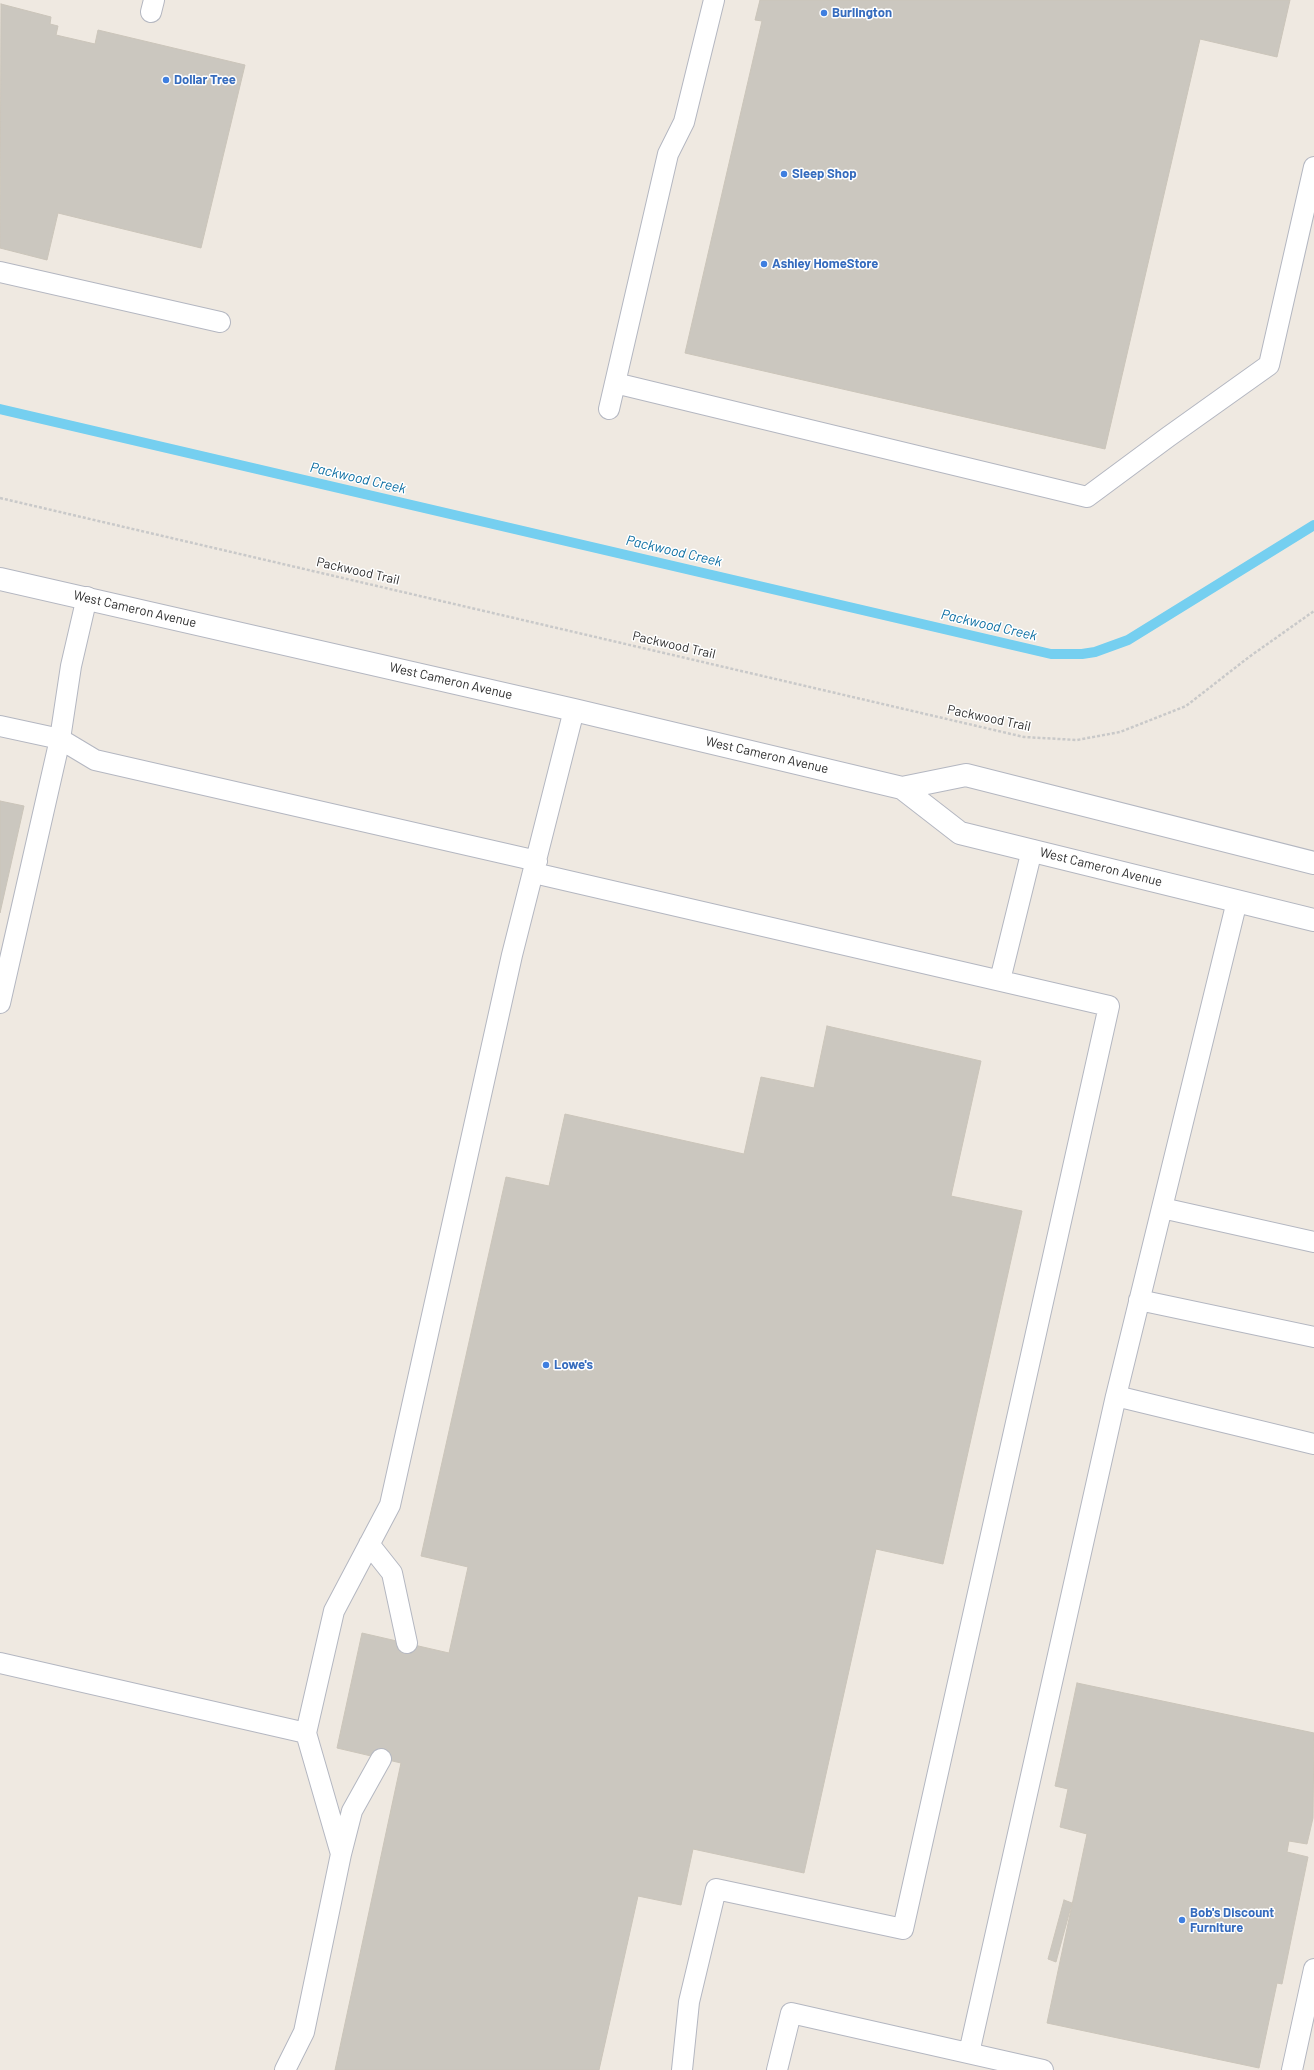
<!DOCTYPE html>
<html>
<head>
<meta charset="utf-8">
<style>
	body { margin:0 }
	canvas { display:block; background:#efe9e1 }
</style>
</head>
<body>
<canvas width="1314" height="2070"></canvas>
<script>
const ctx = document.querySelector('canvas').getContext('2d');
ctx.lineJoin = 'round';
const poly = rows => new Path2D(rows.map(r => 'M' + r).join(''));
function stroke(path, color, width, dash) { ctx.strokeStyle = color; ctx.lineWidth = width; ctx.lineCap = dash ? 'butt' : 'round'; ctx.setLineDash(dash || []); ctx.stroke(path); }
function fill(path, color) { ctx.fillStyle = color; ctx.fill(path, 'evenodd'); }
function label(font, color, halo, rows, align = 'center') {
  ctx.font = font + ' Barlow,sans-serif'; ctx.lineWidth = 3; ctx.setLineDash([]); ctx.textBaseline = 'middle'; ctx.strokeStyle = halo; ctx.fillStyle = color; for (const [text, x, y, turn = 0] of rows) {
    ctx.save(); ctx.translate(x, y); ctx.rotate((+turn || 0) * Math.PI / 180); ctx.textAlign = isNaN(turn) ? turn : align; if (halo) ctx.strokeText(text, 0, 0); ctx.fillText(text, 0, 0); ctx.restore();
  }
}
const stream = poly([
	[0,409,1051,654,1082,654,1095,652,1128,640,1314,525]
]);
const building = poly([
	[760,0,1290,0,1277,57,1200,39,1105,449,685,353,762,21,755,20,760,0],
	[1,4,51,17,50,24,58,26,56,35,95,44,98,30,245,65,201,248,58,213,47,260,0,248,1,4],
	[0,801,24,806,0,913,0,801],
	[827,1026,981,1061,951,1196,1022,1211,943,1564,876,1549,804,1873,693,1849,681,1905,638,1896,599,2070,335,2070,401,1763,337,1748,362,1633,449,1653,468,1567,421,1556,506,1177,549,1186,565,1114,744,1154,761,1077,814,1088,827,1026],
	[1077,1683,1314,1733,1313,1818,1307,1844,1289,1841,1287,1852,1308,1857,1282,1984,1277,1983,1259,2068,1047,2023,1087,1834,1060,1827,1068,1789,1055,1786,1077,1683],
	[1064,1900,1072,1903,1056,1962,1048,1959,1064,1900]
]);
const path = poly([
	[0,498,1024,737,1077,740,1120,732,1186,706,1249,657,1314,611]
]);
const lane = poly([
	[151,12,154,0],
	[0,272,220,322],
	[615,383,1087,497,1168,437,1269,365,1314,167],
	[609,409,668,154,684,122,714,0],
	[0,726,60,739,95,760,537,861],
	[534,873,1109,1006,903,1929,716,1889,689,2002,682,2070],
	[1237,901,1116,1396,1314,1444],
	[1000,980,1032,850],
	[0,1003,60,739,71,666,87,597],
	[1162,1208,1314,1242],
	[1139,1300,1314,1337],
	[369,1544,392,1573,407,1643],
	[0,1663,306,1733],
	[341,1854,352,1811,381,1759],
	[969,2053,1116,1396],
	[285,2070,304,2032,341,1854,306,1733,334,1611,390,1505,512,955,574,710],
	[777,2070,791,2013,1043,2070],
	[1292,2070,1314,1969]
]);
const secondary = poly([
	[0,579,574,710,902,788,960,833,1314,920],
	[902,788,966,775,1314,863]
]);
const markers = [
	[824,13,4,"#3f7fe0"],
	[166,80,4,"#3f7fe0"],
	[784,174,4,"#3f7fe0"],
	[764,264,4,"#3f7fe0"],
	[546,1365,4,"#3f7fe0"],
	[1182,1920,4,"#3f7fe0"]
];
const shopNames = [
	["Burlington",832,13],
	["Dollar Tree",174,80],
	["Sleep Shop",792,174],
	["Ashley HomeStore",772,264],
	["Lowe's",554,1365],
	["Bob's Discount",1190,1913],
	["Furniture",1190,1928]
];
const streetNames = [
	["Packwood Trail",358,571,13],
	["West Cameron Avenue",135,609,13],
	["Packwood Trail",674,645,13],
	["West Cameron Avenue",451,681,13],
	["Packwood Trail",989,718,12],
	["West Cameron Avenue",767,755,13],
	["West Cameron Avenue",1101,867,14]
];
const waterNames = [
	["Packwood Creek",358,478,13],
	["Packwood Creek",674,551,13],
	["Packwood Creek",989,625,13]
];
stroke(stream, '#75cff0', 10);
fill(building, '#cbc7bf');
stroke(building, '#cbc5ba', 1);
stroke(lane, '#b4b7c1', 22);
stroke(secondary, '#b4b7c1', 24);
stroke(path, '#c9c9c9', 2.5, [3, 2]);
stroke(lane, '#fff', 20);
stroke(secondary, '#fff', 22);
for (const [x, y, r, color] of markers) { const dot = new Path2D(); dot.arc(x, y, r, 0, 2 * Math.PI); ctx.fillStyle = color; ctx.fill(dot); stroke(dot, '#fff', 1.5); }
label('bold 13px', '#366cbe', '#fff', shopNames, 'left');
label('13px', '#2e2e2e', '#fff', streetNames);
label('italic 14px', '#0d6fa3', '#fff', waterNames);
</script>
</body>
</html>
